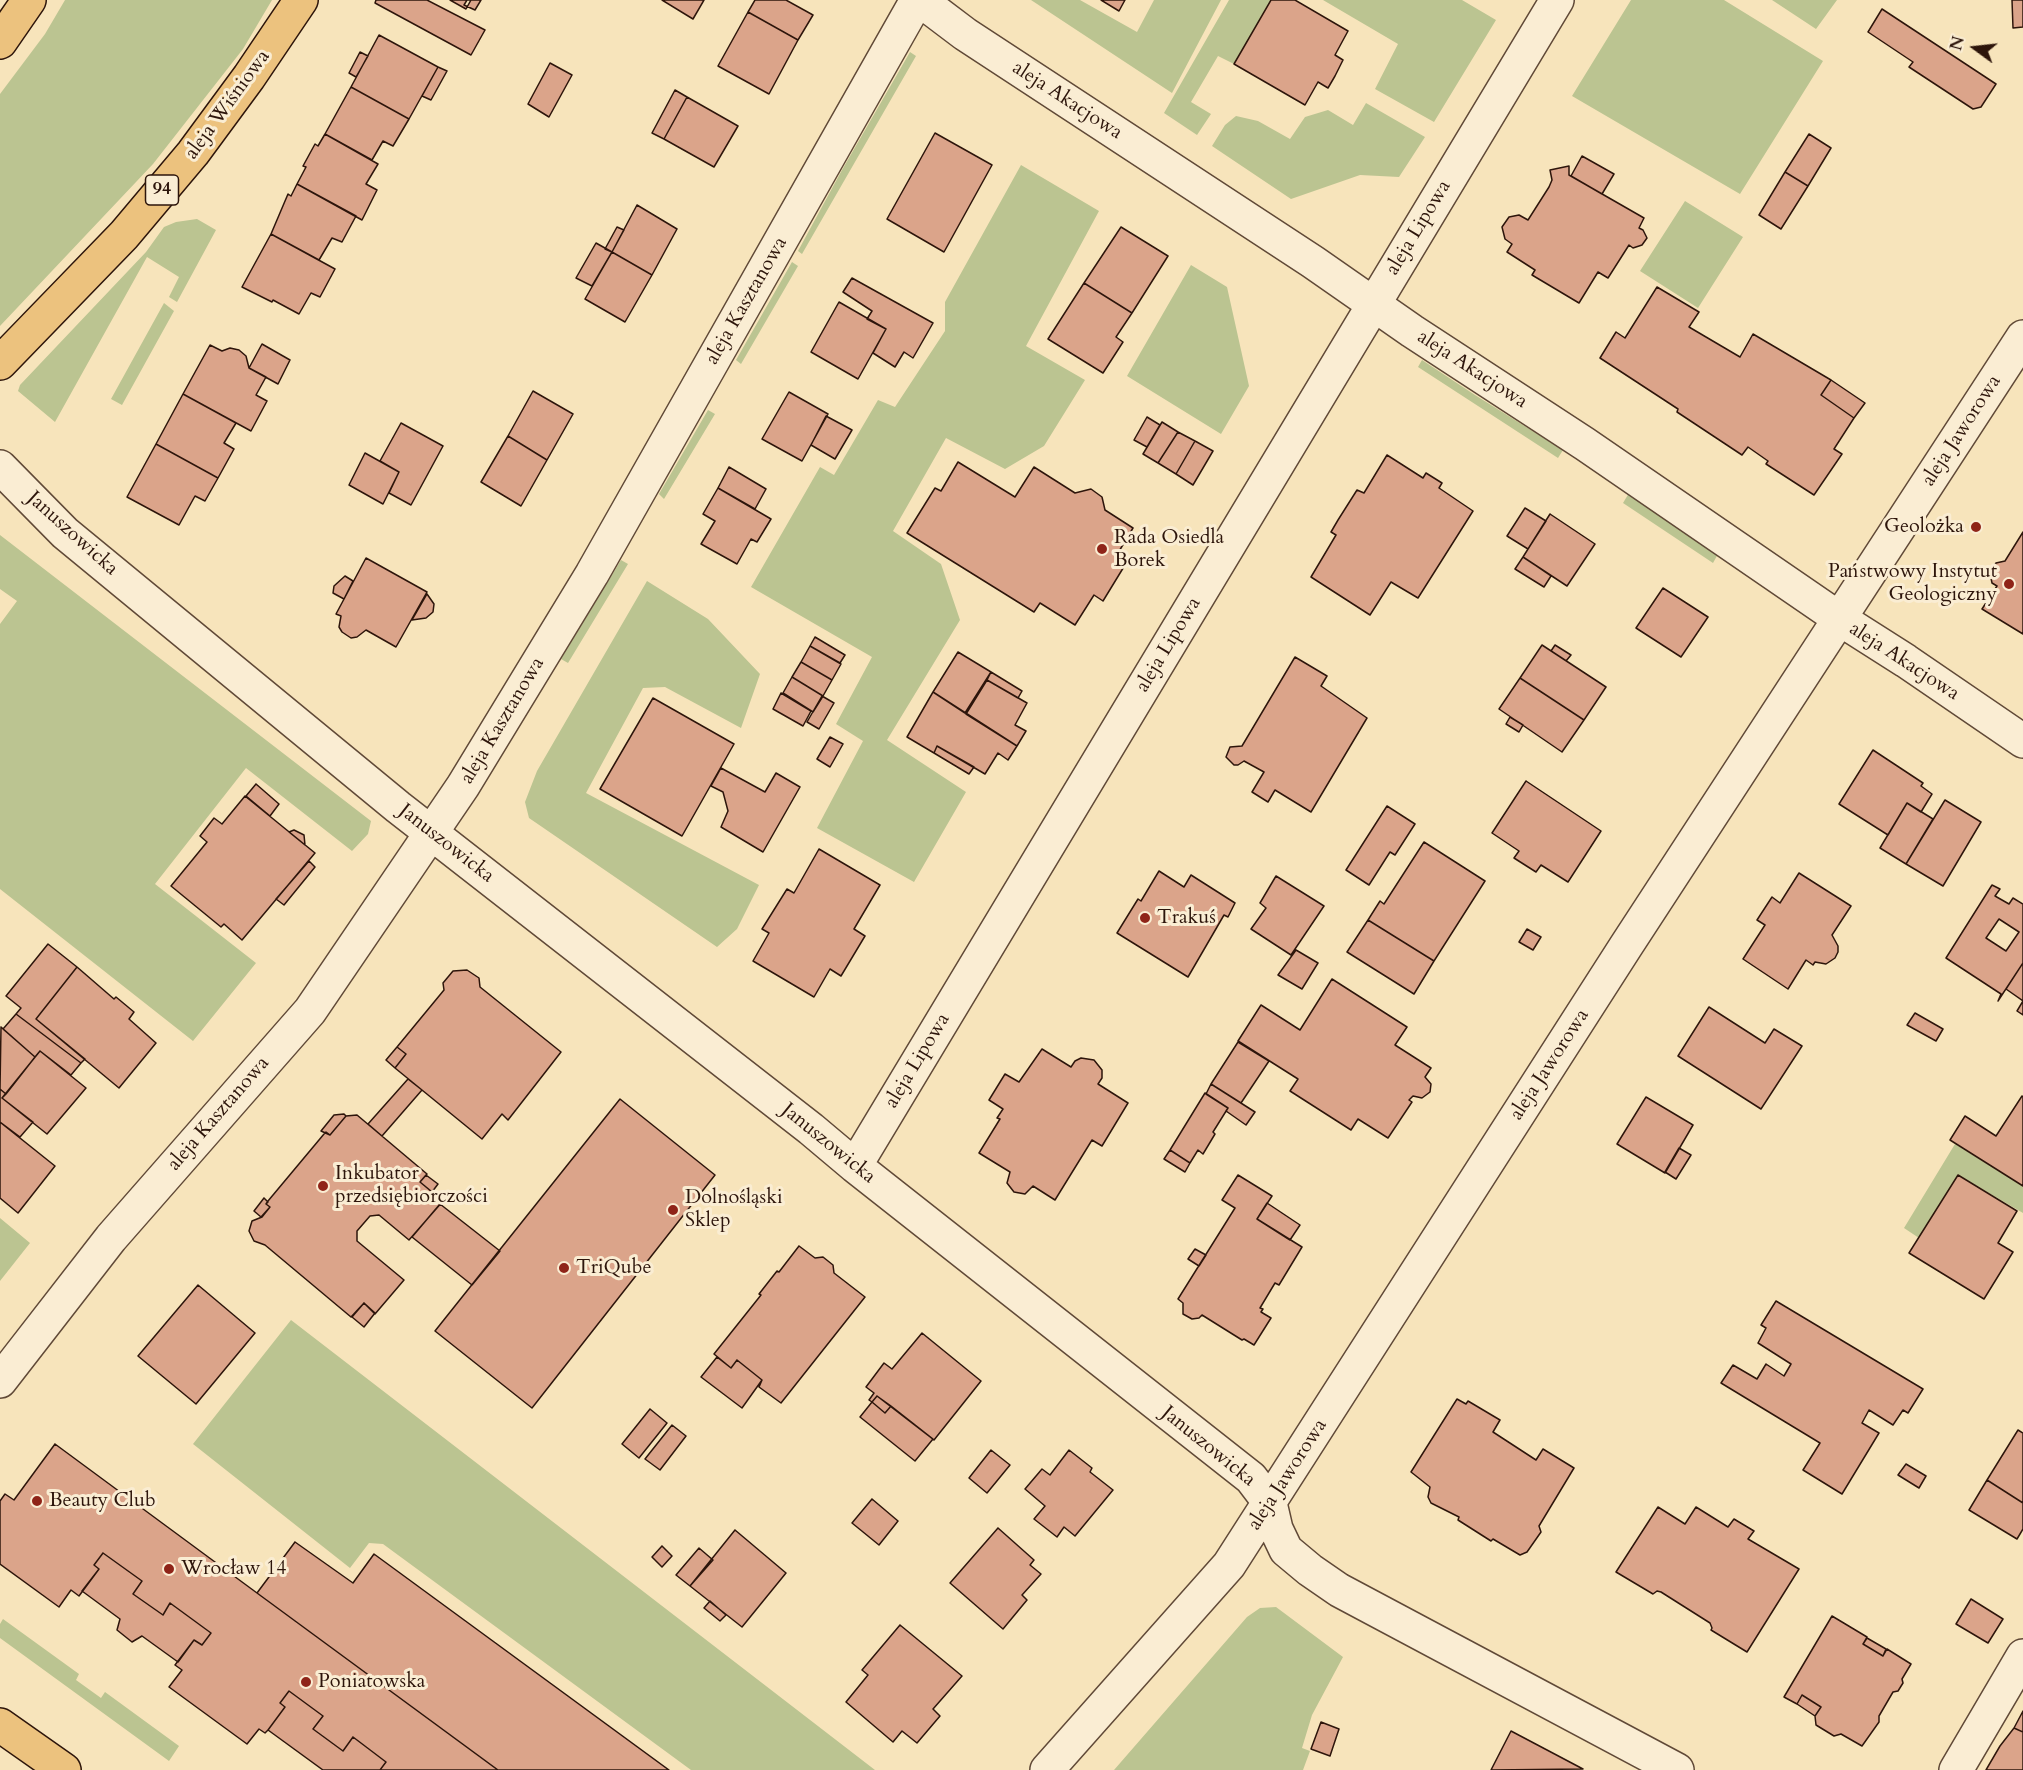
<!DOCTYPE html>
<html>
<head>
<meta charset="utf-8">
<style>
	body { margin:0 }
	#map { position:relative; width:2023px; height:1770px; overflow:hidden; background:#f7e4bb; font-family:Cardo,serif }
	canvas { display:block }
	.north { position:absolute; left:1945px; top:18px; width:60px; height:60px; -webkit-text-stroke:4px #faedd3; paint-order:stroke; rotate:285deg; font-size:16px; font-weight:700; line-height:24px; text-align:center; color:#2d150b }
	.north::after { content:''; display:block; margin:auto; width:21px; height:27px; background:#2d150b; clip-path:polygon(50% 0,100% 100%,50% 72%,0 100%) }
</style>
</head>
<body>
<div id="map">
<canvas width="2023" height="1770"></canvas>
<div class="north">N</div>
</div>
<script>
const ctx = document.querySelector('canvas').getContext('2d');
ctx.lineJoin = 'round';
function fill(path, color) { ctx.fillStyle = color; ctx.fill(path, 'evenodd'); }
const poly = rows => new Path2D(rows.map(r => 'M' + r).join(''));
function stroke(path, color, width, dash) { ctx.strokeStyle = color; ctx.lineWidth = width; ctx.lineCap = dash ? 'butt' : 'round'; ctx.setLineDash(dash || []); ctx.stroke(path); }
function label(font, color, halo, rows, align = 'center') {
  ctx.font = font + ' Cardo,serif'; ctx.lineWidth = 6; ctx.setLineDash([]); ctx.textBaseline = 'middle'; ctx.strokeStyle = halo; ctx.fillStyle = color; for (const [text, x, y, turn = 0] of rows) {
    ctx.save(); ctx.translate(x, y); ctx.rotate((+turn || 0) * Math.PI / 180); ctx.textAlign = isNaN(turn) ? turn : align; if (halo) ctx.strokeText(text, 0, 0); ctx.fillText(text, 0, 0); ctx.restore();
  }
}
const green = poly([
	[65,0,272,0,243,49,153,164,0,326,0,94,45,34],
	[1031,0,1080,0,1137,32,1154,0,1221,0,1172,93],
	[1229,0,1271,0,1234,64,1218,56,1191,102,1211,114,1197,135,1164,113],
	[1323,0,1462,0,1496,20,1434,122,1375,89,1398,44],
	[1631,0,1724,0,1823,61,1740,194,1572,96],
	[1772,0,1837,0,1816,29],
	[910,52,916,56,802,254,798,251,842,170],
	[1366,103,1425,137,1399,177,1360,175,1291,199,1212,146,1225,125,1236,116,1258,121,1290,139,1305,117,1328,110,1353,125],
	[1021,165,1099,211,1026,346,1085,380,1044,446,1005,469,946,438,893,531,941,564,960,620,887,740,966,792,914,882,817,828,863,741,836,724,872,657,751,587,820,467,834,475,878,400,895,407,945,331,945,302],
	[1685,201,1743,237,1698,308,1640,271],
	[197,219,216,230,177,302,169,297,179,277,147,257,55,422,18,391,20,385,146,252,164,227,176,222],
	[792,262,798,266,741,364,736,360],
	[1191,265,1227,287,1249,386,1221,434,1127,376],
	[164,303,174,311,122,405,111,399],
	[1422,360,1475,395,1563,450,1558,458,1418,367],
	[708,410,715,414,664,499,659,494],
	[1629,493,1718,554,1713,563,1623,503],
	[0,535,371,821,368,834,352,851,246,768,155,884,256,963,193,1041,0,889,0,624,17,601,0,589],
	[621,560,628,564,568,663,561,659],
	[647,581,708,619,760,674,741,728,665,687,643,688,586,793,759,885,737,929,717,947,529,818,525,802,537,771],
	[1955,1144,2023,1186,2023,1213,1958,1175,1919,1238,1904,1228],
	[0,1218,30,1243,0,1281],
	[291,1320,875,1770,691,1770,383,1544,369,1543,350,1568,193,1444],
	[1276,1607,1343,1657,1312,1715,1302,1748,1310,1751,1303,1770,1114,1770,1247,1617,1260,1608],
	[3,1619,79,1674,76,1680,101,1698,105,1692,179,1746,169,1761,0,1638,0,1624]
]);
const building = poly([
	[376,0,427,0,485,30,471,55,375,3,376,0],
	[450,0,471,0,466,9,450,0],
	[467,0,481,0,475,10,464,5,467,0],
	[662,0,704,0,693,19,662,0],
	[755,0,786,0,813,15,798,40,748,12,755,0],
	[1101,0,1125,0,1119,11,1101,0],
	[1271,0,1295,0,1348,31,1335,55,1343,60,1335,76,1328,88,1318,82,1305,105,1234,64,1271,0],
	[2012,0,2023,0,2023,27,2013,28,2012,0],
	[1882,9,1996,84,1981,107,1973,109,1909,67,1913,62,1868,32,1882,9],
	[748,12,798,40,769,94,718,66,748,12],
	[379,35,438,67,409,119,351,87,379,35],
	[360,52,368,56,356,77,349,73,360,52],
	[550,63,572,75,549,117,528,104,550,63],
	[438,67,447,71,431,100,422,96,438,67],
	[351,87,409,119,393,146,383,141,372,160,325,134,351,87],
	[675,90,687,97,664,139,652,133,675,90],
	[687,97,738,126,714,167,664,139,687,97],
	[935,133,992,165,944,252,887,219,935,133],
	[325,134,378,164,366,184,377,190,362,220,297,184,306,167,303,166,315,144,318,146,325,134],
	[1809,134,1831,148,1808,186,1785,172,1809,134],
	[1582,156,1614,174,1602,194,1571,176,1582,156],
	[1569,166,1569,175,1644,218,1639,228,1643,230,1647,238,1642,245,1633,248,1629,245,1608,278,1598,272,1579,303,1532,275,1535,270,1507,252,1512,244,1505,239,1502,227,1509,217,1519,215,1528,220,1549,187,1552,180,1550,170,1569,166],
	[1785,172,1808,186,1781,229,1759,215,1785,172],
	[297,184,356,216,342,242,332,238,319,260,271,234,288,194,291,196,297,184],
	[637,205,677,229,652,275,612,252,637,205],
	[617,227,624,230,612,252,605,249,617,227],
	[1121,227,1168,256,1132,313,1084,283,1121,227],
	[271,234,335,269,320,297,311,293,299,314,273,300,272,302,242,287,271,234],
	[596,243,612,252,592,286,576,278,596,243],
	[612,252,652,275,625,322,585,299,612,252],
	[852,278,933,323,913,358,904,352,895,367,873,353,886,329,867,319,872,311,843,292,852,278],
	[1084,283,1132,313,1116,337,1123,342,1103,373,1048,339,1084,283],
	[1657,287,1699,312,1689,327,1740,357,1753,334,1831,380,1821,395,1854,418,1834,449,1842,454,1814,495,1766,464,1768,461,1748,447,1742,455,1677,412,1678,409,1600,358,1616,332,1625,338,1657,287],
	[839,302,886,329,858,379,811,352,839,302],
	[262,344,290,360,278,384,249,368,262,344],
	[210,345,222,351,230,348,239,350,246,356,249,368,266,377,256,395,267,401,251,431,183,394,210,345],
	[1831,380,1865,403,1854,418,1821,395,1831,380],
	[533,391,573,414,547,460,508,436,533,391],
	[789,392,828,414,802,461,762,439,789,392],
	[183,394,236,423,224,443,234,449,218,478,156,444,183,394],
	[826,416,852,430,835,459,811,445,826,416],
	[1147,417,1160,425,1147,447,1134,440,1147,417],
	[1162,422,1178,432,1158,463,1143,454,1162,422],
	[401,423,443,446,411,505,389,493,399,472,380,461,401,423],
	[1178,432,1195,441,1176,474,1158,463,1178,432],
	[508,436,547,460,521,506,481,482,508,436],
	[1195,441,1213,451,1193,485,1176,474,1195,441],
	[156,444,218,478,205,501,195,496,179,525,127,497,156,444],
	[365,453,399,472,383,504,349,485,365,453],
	[1387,455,1423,478,1426,473,1442,483,1439,488,1473,511,1418,598,1391,582,1370,615,1311,577,1336,535,1331,532,1338,520,1357,490,1364,493,1387,455],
	[958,462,1015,497,1034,467,1075,493,1091,489,1102,497,1105,510,1133,528,1115,558,1125,565,1103,601,1094,595,1075,625,1040,603,1034,612,907,533,935,488,941,491,958,462],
	[729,467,766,489,755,509,718,488,729,467],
	[718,488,771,519,757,542,751,539,737,564,701,544,715,521,703,514,718,488],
	[1525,508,1546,521,1528,549,1507,536,1525,508],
	[1550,514,1595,544,1567,586,1523,557,1550,514],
	[2023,532,2023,634,1982,609,1997,586,1992,583,1990,573,1996,563,2005,561,2023,532],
	[1523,557,1551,576,1544,587,1515,569,1523,557],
	[366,558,427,592,396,647,366,630,357,637,351,638,342,632,339,627,341,616,336,614,366,558],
	[345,576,353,581,344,599,333,593,334,586,345,576],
	[1663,588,1708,617,1681,657,1636,628,1663,588],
	[427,594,434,604,433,612,426,618,412,620,427,594],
	[815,637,845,655,840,663,810,646,815,637],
	[1542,645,1606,687,1584,720,1520,678,1542,645],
	[1555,645,1571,655,1566,661,1551,651,1555,645],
	[810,646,841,664,832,680,801,662,810,646],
	[958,652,991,672,965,713,933,692,958,652],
	[1295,657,1327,676,1321,686,1367,718,1311,812,1275,790,1268,802,1252,792,1264,772,1244,761,1238,765,1234,765,1226,757,1230,747,1242,746,1295,657],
	[801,662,832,680,823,696,792,677,801,662],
	[991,672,1022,691,1018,698,987,680,991,672],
	[792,677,823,696,813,712,783,693,792,677],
	[1520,678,1584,720,1562,752,1499,709,1520,678],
	[987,680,1027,703,1015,725,1026,731,1017,746,966,714,987,680],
	[933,692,1017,746,1008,760,998,753,985,774,937,746,934,753,907,737,933,692],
	[781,693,811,711,803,726,773,709,781,693],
	[822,696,834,703,819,729,807,722,822,696],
	[653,698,734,744,682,836,600,789,653,698],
	[1510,717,1523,725,1519,732,1506,724,1510,717],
	[830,737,843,744,830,767,817,759,830,737],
	[937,746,974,767,969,774,934,753,937,746],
	[1873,750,1923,783,1921,786,1932,794,1921,812,1907,803,1888,835,1839,804,1873,750],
	[721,768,765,792,776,773,800,787,763,852,721,827,728,811,723,792,711,786,721,768],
	[1526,781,1601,831,1568,882,1541,865,1536,872,1514,858,1519,851,1492,833,1526,781],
	[256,784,279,804,270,816,246,796,256,784],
	[245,796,315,853,242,940,224,924,221,927,171,886,207,842,200,836,214,818,222,824,245,796],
	[1945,800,1981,822,1943,886,1906,864,1945,800],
	[1907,803,1933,819,1906,864,1880,848,1907,803],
	[1387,806,1415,824,1395,855,1390,852,1369,885,1346,870,1387,806],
	[294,830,304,835,305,845,289,832,294,830],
	[1424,842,1485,881,1434,961,1368,920,1380,901,1384,904,1424,842],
	[819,849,880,885,854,929,865,936,841,976,830,969,814,997,753,961,769,933,762,929,787,889,794,893,819,849],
	[309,861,315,867,284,905,276,899,309,861],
	[1159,871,1184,887,1191,875,1235,903,1228,917,1224,915,1188,977,1117,933,1138,899,1141,901,1159,871],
	[1799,873,1851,906,1832,935,1838,946,1838,952,1835,958,1826,964,1815,962,1813,965,1806,960,1788,989,1743,959,1765,925,1757,920,1772,897,1780,903,1799,873],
	[1276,876,1324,906,1291,955,1251,929,1266,908,1260,903,1276,876],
	[1992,885,2000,889,1995,896,2009,904,2013,898,2023,904,2023,963,1998,1001,2001,994,1946,958,1992,885],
	[1999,919,2019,932,2006,951,1986,938,1999,919],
	[1368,920,1434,961,1414,994,1347,952,1368,920],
	[1527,929,1541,937,1533,950,1519,942,1527,929],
	[48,944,77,967,36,1019,85,1059,81,1063,16,1014,21,1008,6,996,48,944],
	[1296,950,1318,963,1302,989,1278,975,1296,950],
	[2023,963,2023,1015,2017,1011,2023,1001,2006,989,2023,963],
	[77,967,114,999,116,997,134,1012,129,1019,156,1043,119,1088,36,1019,77,967],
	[467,970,479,978,480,987,561,1052,508,1120,502,1114,482,1139,395,1068,406,1054,397,1047,444,990,443,983,453,971,467,970],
	[1332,979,1407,1027,1395,1045,1431,1068,1425,1077,1431,1084,1430,1092,1422,1098,1413,1096,1409,1100,1412,1102,1388,1138,1358,1119,1351,1130,1290,1091,1298,1079,1238,1041,1261,1005,1300,1030,1332,979],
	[1709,1007,1765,1043,1774,1029,1802,1046,1761,1109,1678,1056,1709,1007],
	[1915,1013,1943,1029,1936,1041,1907,1025,1915,1013],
	[16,1014,81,1063,71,1075,40,1051,35,1057,3,1029,16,1014],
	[1,1027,35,1057,6,1094,0,1089,1,1027],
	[1238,1042,1269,1061,1241,1103,1211,1084,1238,1042],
	[397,1047,406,1054,395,1068,386,1060,397,1047],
	[1042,1049,1071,1067,1075,1061,1081,1058,1094,1060,1102,1070,1102,1078,1098,1084,1128,1103,1102,1146,1092,1140,1055,1200,1033,1186,1025,1194,1014,1192,1007,1183,1010,1172,979,1153,1000,1119,997,1118,1003,1109,989,1100,1005,1074,1019,1082,1042,1049],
	[40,1051,86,1088,47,1134,2,1098,40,1051],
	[408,1079,422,1090,382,1136,368,1124,408,1079],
	[1211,1084,1255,1112,1246,1125,1226,1111,1228,1108,1206,1094,1211,1084],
	[0,1089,6,1094,2,1098,33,1122,20,1137,0,1122,0,1089],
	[1205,1093,1228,1108,1213,1132,1215,1134,1203,1154,1198,1150,1190,1163,1170,1150,1205,1093],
	[2022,1096,2023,1097,2023,1186,1950,1140,1965,1116,1996,1136,2022,1096],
	[1646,1097,1693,1125,1665,1173,1617,1144,1646,1097],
	[620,1099,715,1175,532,1408,435,1331,620,1099],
	[344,1114,346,1116,330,1135,321,1131,334,1115,344,1114],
	[357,1115,427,1174,420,1182,443,1201,409,1240,379,1215,370,1216,357,1231,357,1241,404,1280,375,1314,364,1303,351,1317,265,1245,254,1241,249,1231,252,1221,262,1217,270,1207,266,1204,268,1201,324,1134,326,1132,330,1135,346,1116,357,1115],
	[0,1122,55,1166,18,1213,0,1198,0,1122],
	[1679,1148,1691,1155,1676,1179,1665,1172,1679,1148],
	[1170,1150,1190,1163,1185,1172,1164,1159,1170,1150],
	[426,1175,438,1184,432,1192,420,1182,426,1175],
	[1238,1175,1272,1196,1257,1219,1302,1247,1279,1285,1275,1283,1260,1308,1263,1309,1261,1312,1271,1318,1254,1345,1244,1339,1242,1340,1202,1315,1199,1318,1192,1319,1183,1314,1183,1303,1178,1299,1235,1208,1222,1200,1238,1175],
	[1958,1175,2017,1211,1998,1243,2013,1252,1984,1299,1909,1253,1958,1175],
	[264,1198,268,1202,266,1204,270,1207,261,1217,254,1211,264,1198],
	[1267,1203,1300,1225,1290,1240,1257,1219,1267,1203],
	[440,1204,500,1251,472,1285,412,1237,440,1204],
	[799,1246,815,1258,823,1257,833,1265,834,1273,865,1297,781,1403,759,1387,762,1380,737,1360,731,1368,714,1354,761,1295,759,1294,777,1271,779,1272,799,1246],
	[1195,1249,1206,1255,1199,1266,1188,1259,1195,1249],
	[198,1285,255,1333,196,1404,138,1356,198,1285],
	[1776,1301,1923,1389,1908,1413,1903,1410,1893,1425,1869,1410,1862,1423,1879,1433,1842,1494,1803,1470,1820,1443,1721,1383,1733,1365,1757,1379,1766,1364,1784,1376,1791,1364,1758,1343,1766,1328,1761,1325,1776,1301],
	[364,1303,375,1313,364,1327,352,1317,364,1303],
	[922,1333,981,1381,934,1440,877,1396,872,1402,869,1400,874,1393,866,1387,884,1363,892,1369,922,1333],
	[717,1357,731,1368,737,1360,762,1380,742,1408,701,1377,717,1357],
	[877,1396,891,1406,885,1413,872,1402,877,1396],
	[1457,1399,1466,1404,1468,1401,1500,1420,1493,1432,1536,1460,1543,1449,1574,1468,1539,1526,1541,1532,1527,1552,1520,1555,1493,1539,1491,1541,1458,1520,1459,1517,1431,1503,1428,1497,1430,1487,1411,1472,1457,1399],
	[872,1402,885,1413,891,1406,933,1439,915,1461,860,1417,872,1402],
	[650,1409,667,1423,639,1458,622,1444,650,1409],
	[672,1425,686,1436,660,1470,645,1459,672,1425],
	[2018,1430,2023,1433,2023,1503,1987,1480,2018,1430],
	[55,1444,257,1593,498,1770,380,1770,386,1762,353,1737,343,1751,313,1729,323,1716,289,1691,280,1703,285,1707,268,1730,265,1733,259,1729,247,1744,169,1687,182,1670,175,1665,194,1640,202,1645,211,1633,170,1603,163,1615,133,1594,142,1581,103,1553,94,1565,99,1569,79,1596,71,1590,59,1607,0,1564,0,1501,5,1494,14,1500,55,1444],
	[991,1450,1010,1465,987,1493,969,1478,991,1450],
	[1069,1450,1092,1468,1090,1472,1113,1490,1075,1536,1064,1527,1057,1537,1034,1519,1045,1506,1025,1489,1042,1469,1050,1475,1069,1450],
	[1906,1464,1926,1476,1919,1488,1898,1475,1906,1464],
	[1987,1480,2023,1503,2023,1529,2017,1539,1969,1510,1987,1480],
	[872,1499,898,1521,879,1545,852,1523,872,1499],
	[1658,1507,1685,1524,1696,1507,1728,1527,1734,1519,1754,1531,1748,1539,1799,1569,1747,1652,1711,1630,1712,1628,1710,1623,1661,1592,1657,1591,1653,1594,1616,1572,1658,1507],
	[998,1528,1034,1560,1030,1565,1041,1574,1022,1595,1027,1600,1003,1629,950,1583,998,1528],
	[735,1530,786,1573,742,1627,690,1586,735,1530],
	[295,1542,353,1583,374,1554,669,1770,498,1770,257,1593,295,1542],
	[662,1546,672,1556,662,1567,652,1557,662,1546],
	[699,1548,713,1560,690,1586,676,1575,699,1548],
	[103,1553,142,1581,133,1594,163,1615,170,1603,211,1633,202,1645,194,1640,178,1662,142,1636,132,1642,117,1630,120,1619,82,1591,99,1569,94,1565,103,1553],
	[1971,1599,2003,1619,1988,1643,1956,1624,1971,1599],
	[710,1601,726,1615,720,1621,704,1608,710,1601],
	[1832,1616,1867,1637,1863,1644,1883,1656,1887,1649,1911,1664,1902,1679,1903,1683,1898,1691,1893,1692,1879,1716,1879,1722,1862,1746,1841,1734,1834,1736,1816,1725,1815,1716,1821,1707,1802,1695,1797,1704,1784,1697,1832,1616],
	[900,1625,962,1676,933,1709,940,1716,917,1743,902,1731,893,1742,846,1702,868,1675,862,1670,900,1625],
	[1867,1638,1886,1649,1883,1656,1863,1644,1867,1638],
	[289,1691,323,1716,313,1729,343,1751,353,1737,386,1762,380,1770,323,1770,268,1730,285,1707,280,1703,289,1691],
	[1802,1695,1821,1707,1815,1716,1797,1704,1802,1695],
	[2023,1711,2023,1732,2014,1728,2023,1711],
	[1321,1722,1339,1729,1330,1756,1311,1749,1321,1722],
	[2014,1728,2023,1732,2023,1770,1986,1770,2000,1746,2014,1728],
	[1511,1731,1583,1769,1491,1770,1511,1731]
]);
const minor = poly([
	[920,0,965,34,1313,262,1412,331,1585,444,1840,619,1906,661,2023,741],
	[0,467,65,533,398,807,811,1129,855,1166,1251,1478,1270,1503,1276,1529,1286,1550,1310,1570,1339,1590,1677,1770],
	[855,1166,1557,0],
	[0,1381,111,1238,310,1011,463,786,592,574,917,0],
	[1047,1770,1229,1565,1626,946,2023,337],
	[1956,1770,2023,1656]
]);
const major = poly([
	[0,42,29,0],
	[0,363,124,235,193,153,249,77,301,0],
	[0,1725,64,1770]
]);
const markers = [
	[1976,527,6,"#8f2418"],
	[1102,549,6,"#8f2418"],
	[2009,584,6,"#8f2418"],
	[1145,918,6,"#8f2418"],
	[323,1186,6,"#8f2418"],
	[673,1210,6,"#8f2418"],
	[564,1268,6,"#8f2418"],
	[37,1501,6,"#8f2418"],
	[169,1569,6,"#8f2418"],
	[306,1682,6,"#8f2418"]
];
const shields = [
	[162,190,33]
];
const shieldNames = [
	["94",162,190]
];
const streetNames = [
	["aleja Akacjowa",1067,101,33],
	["aleja Wiśniowa",228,105,-54],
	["aleja Lipowa",1419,228,-59],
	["aleja Kasztanowa",747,301,-60],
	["aleja Akacjowa",1472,370,33],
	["aleja Jaworowa",1962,431,-57],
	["Januszowicka",72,534,42],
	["aleja Lipowa",1169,645,-59],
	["aleja Akacjowa",1904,662,33],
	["aleja Kasztanowa",503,721,-59],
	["Januszowicka",446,844,38],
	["aleja Lipowa",918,1061,-59],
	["aleja Jaworowa",1550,1065,-57],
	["aleja Kasztanowa",219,1114,-49],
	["Januszowicka",828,1144,39],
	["Januszowicka",1208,1447,39],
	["aleja Jaworowa",1288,1475,-57]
];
const poiNames = [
	["Geolożka",1964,527,"right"],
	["Rada Osiedla",1114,538],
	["Borek",1114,561],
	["Państwowy Instytut",1997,572,"right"],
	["Geologiczny",1997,595,"right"],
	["Trakuś",1157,918],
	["Inkubator",335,1174],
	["przedsiębiorczości",335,1197],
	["Dolnośląski",685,1198],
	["Sklep",685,1221],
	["TriQube",576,1268],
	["Beauty Club",49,1501],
	["Wrocław 14",181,1569],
	["Poniatowska",318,1682]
];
fill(green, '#bbc491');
fill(building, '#dba48a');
stroke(building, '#2d150b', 1.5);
stroke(minor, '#604937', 36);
stroke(major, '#2d150b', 36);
stroke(minor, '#faedd3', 33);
stroke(major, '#ecc27e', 33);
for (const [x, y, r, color] of markers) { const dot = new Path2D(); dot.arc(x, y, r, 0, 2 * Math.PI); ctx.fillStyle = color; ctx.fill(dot); stroke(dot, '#faedd3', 2); }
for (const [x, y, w] of shields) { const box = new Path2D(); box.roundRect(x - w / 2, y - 15, w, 30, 4.5); ctx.fillStyle = '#faedd3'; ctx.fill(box); stroke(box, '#2d150b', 1.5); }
label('bold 18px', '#2d150b', null, shieldNames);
label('20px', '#2d150b', '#faedd3', streetNames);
label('20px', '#2d150b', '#faedd3', poiNames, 'left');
</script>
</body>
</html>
